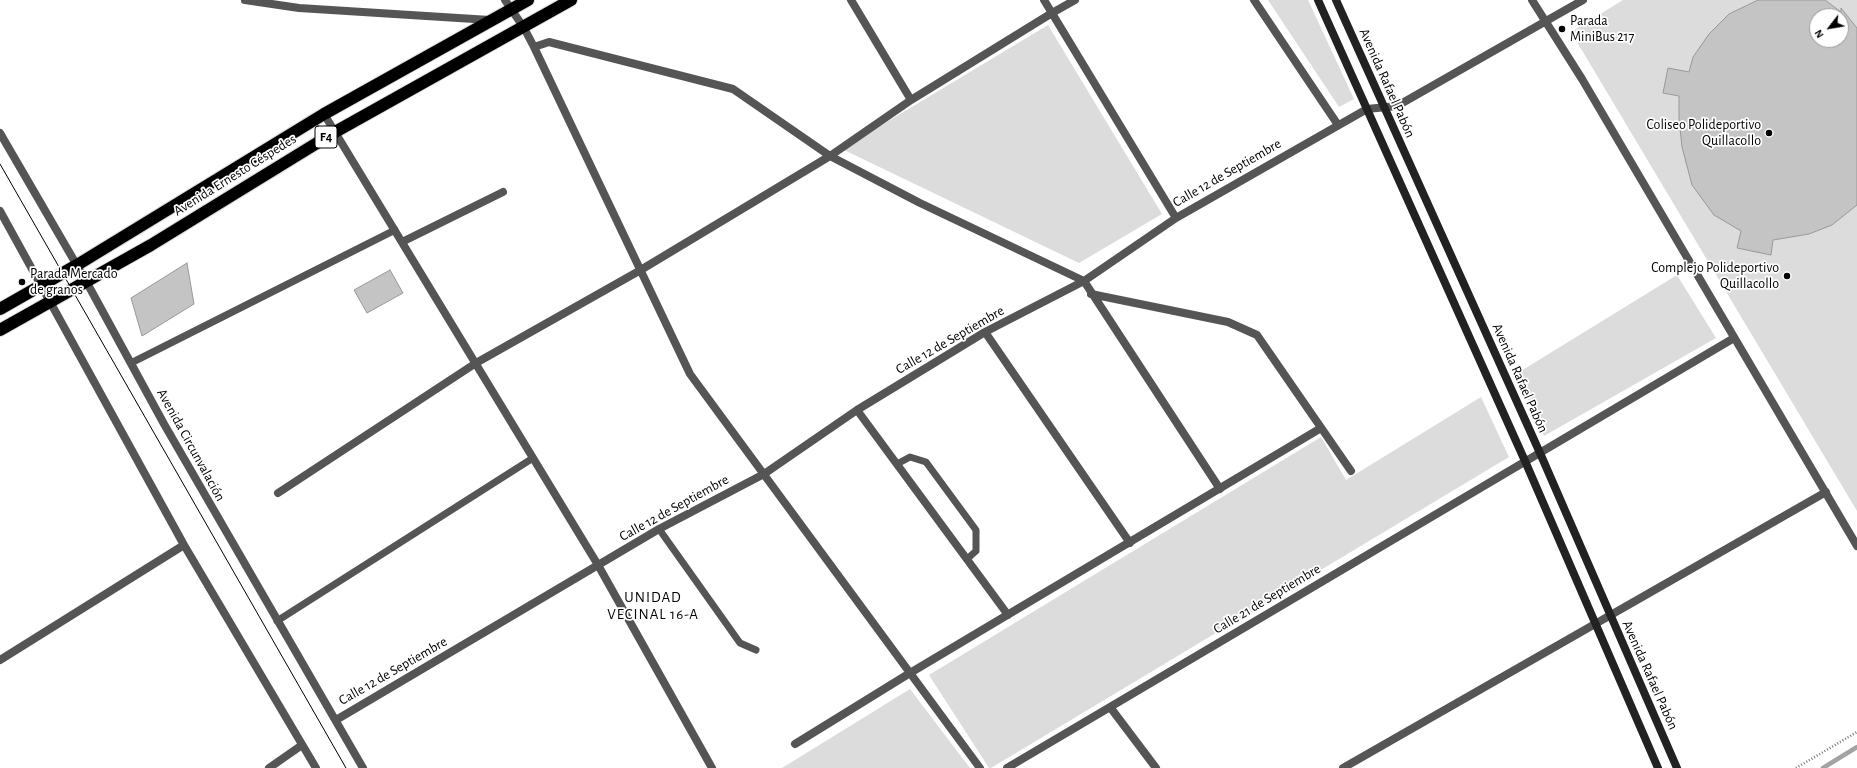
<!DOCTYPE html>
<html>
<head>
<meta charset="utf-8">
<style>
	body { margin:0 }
	#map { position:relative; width:1857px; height:768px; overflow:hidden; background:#fff; font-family:"Alegreya Sans",sans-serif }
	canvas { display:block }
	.north { position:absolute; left:1809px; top:8px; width:40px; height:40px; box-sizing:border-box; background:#fff; border:1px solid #999; border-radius:50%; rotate:239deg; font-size:11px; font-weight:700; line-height:16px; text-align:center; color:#000 }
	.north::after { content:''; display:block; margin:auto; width:14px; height:18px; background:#000; clip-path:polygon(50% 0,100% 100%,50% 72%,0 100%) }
</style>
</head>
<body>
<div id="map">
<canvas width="1857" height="768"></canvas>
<div class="north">N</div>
</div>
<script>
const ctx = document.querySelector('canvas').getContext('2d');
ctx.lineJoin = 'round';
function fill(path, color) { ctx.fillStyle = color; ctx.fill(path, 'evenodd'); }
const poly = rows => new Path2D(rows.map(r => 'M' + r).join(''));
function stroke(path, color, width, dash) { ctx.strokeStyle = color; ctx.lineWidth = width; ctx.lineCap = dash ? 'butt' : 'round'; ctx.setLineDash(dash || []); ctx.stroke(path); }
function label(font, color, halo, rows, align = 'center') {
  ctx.font = font + ' "Alegreya Sans",sans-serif'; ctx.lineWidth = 3.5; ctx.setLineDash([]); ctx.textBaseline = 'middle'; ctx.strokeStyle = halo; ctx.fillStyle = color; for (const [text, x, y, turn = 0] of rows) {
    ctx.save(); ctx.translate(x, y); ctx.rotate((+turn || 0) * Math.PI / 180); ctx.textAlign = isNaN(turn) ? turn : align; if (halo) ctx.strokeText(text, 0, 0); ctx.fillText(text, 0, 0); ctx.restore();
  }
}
const green = poly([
	[1268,0,1308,0,1354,99,1339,107],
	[1623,0,1857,0,1857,511,1571,32],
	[1817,16,1841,16,1841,40,1817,40],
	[1048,25,1162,214,1079,263,842,149],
	[1677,275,1716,338,1544,436,1516,374],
	[1481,397,1509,457,991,768,989,768,929,675,1321,437,1346,480],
	[910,689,970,768,782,768]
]);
const stream = poly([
	[1823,768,1857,747]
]);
const building = poly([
	[1758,0,1825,0,1841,12,1841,8,1857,28,1857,205,1832,225,1809,234,1773,240,1771,255,1737,248,1741,231,1714,215,1692,185,1682,147,1679,118,1679,96,1663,93,1668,68,1689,72,1693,57,1709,34,1729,14,1758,0],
	[1817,16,1841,16,1841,40,1817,40,1817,16],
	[187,263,194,304,142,336,131,298,187,263],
	[390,270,403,293,367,313,354,290,390,270]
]);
const path = poly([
	[1796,768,1857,732]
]);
const lane = poly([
	[131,363,395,230],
	[897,464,910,457,926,462,976,530,976,551,967,559],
	[659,529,740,643,756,650],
	[277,621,533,458]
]);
const street = poly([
	[245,0,299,8,490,20],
	[505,0,524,28,534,47,690,374,980,768],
	[851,0,911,100],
	[1044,0,1176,218],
	[1254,0,1338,125],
	[1532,0,1582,79,1857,546],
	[534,47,549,42,733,89,830,156,920,203,1084,281,1220,489],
	[324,114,598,565,712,768],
	[0,133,86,281,164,424,363,768],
	[0,211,184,545,316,768],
	[402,242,503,192],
	[1091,294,1228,322,1257,335,1351,471],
	[985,332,1130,543],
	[857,410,1008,615],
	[278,493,476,363,639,271,830,156,911,100,1052,13,1075,0],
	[0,660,184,545],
	[1110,707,1156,768],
	[336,720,659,529,764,474,857,410,985,332,1084,281,1176,218,1367,109,1397,106,1583,0],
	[795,744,910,673,1321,428],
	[269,768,302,745],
	[1007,768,1734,338],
	[1343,768,1826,492]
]);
const secondary = poly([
	[1318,0,1525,461,1658,768],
	[1336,0,1540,453,1677,768]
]);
const highway = poly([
	[0,309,77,265,324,114,528,0],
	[0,330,151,245,335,132,571,0]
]);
const tram = poly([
	[0,164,346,768]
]);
const markers = [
	[1562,29,4,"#000"],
	[1769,133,4,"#000"],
	[1787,276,4,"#000"],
	[22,282,4,"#000"]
];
const shields = [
	[326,137,22]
];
const shieldNames = [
	["F4",326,137]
];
const poiNames = [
	["Parada",1570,21],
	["MiniBus 217",1570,37],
	["Coliseo Polideportivo",1761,125,"right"],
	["Quillacollo",1761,141,"right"],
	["Complejo Polideportivo",1779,268,"right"],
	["Quillacollo",1779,284,"right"],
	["Parada Mercado",30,274],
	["de granos",30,290]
];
const streetNames = [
	["Avenida Rafael Pabón",1387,83,66],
	["Calle 12 de Septiembre",1227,173,-30],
	["Avenida Ernesto Céspedes",235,175,-32],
	["Calle 12 de Septiembre",950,340,-30],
	["Avenida Rafael Pabón",1520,378,66],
	["Avenida Circunvalación",191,445,61],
	["Calle 12 de Septiembre",674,508,-29],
	["Calle 21 de Septiembre",1267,599,-31],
	["Calle 12 de Septiembre",393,671,-30],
	["Avenida Rafael Pabón",1650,675,66]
];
const neighbourhoodNames = [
	["UNIDAD",653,597],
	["VECINAL 16-A",653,614]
];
fill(green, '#dcdcdc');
stroke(stream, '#a3a3a3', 4.5);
fill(building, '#c4c4c4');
stroke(building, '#999', 1);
stroke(highway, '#dbdbdb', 14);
stroke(path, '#777', 2.5, [1, 2]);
stroke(lane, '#555', 7);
stroke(street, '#555', 8);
stroke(secondary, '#222', 8);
stroke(highway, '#000', 12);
stroke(tram, '#000', 1);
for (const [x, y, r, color] of markers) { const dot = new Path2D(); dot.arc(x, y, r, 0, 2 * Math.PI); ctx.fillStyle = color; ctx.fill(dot); stroke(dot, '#fff', 1.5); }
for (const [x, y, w] of shields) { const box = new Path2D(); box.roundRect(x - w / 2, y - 11, w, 22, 3); ctx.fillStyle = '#fff'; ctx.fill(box); stroke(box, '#000', 1); }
label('bold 13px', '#000', null, shieldNames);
label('14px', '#000', '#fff', poiNames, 'left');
label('14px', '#000', '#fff', streetNames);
ctx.letterSpacing = '1px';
label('15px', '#000', '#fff', neighbourhoodNames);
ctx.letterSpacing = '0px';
</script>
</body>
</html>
